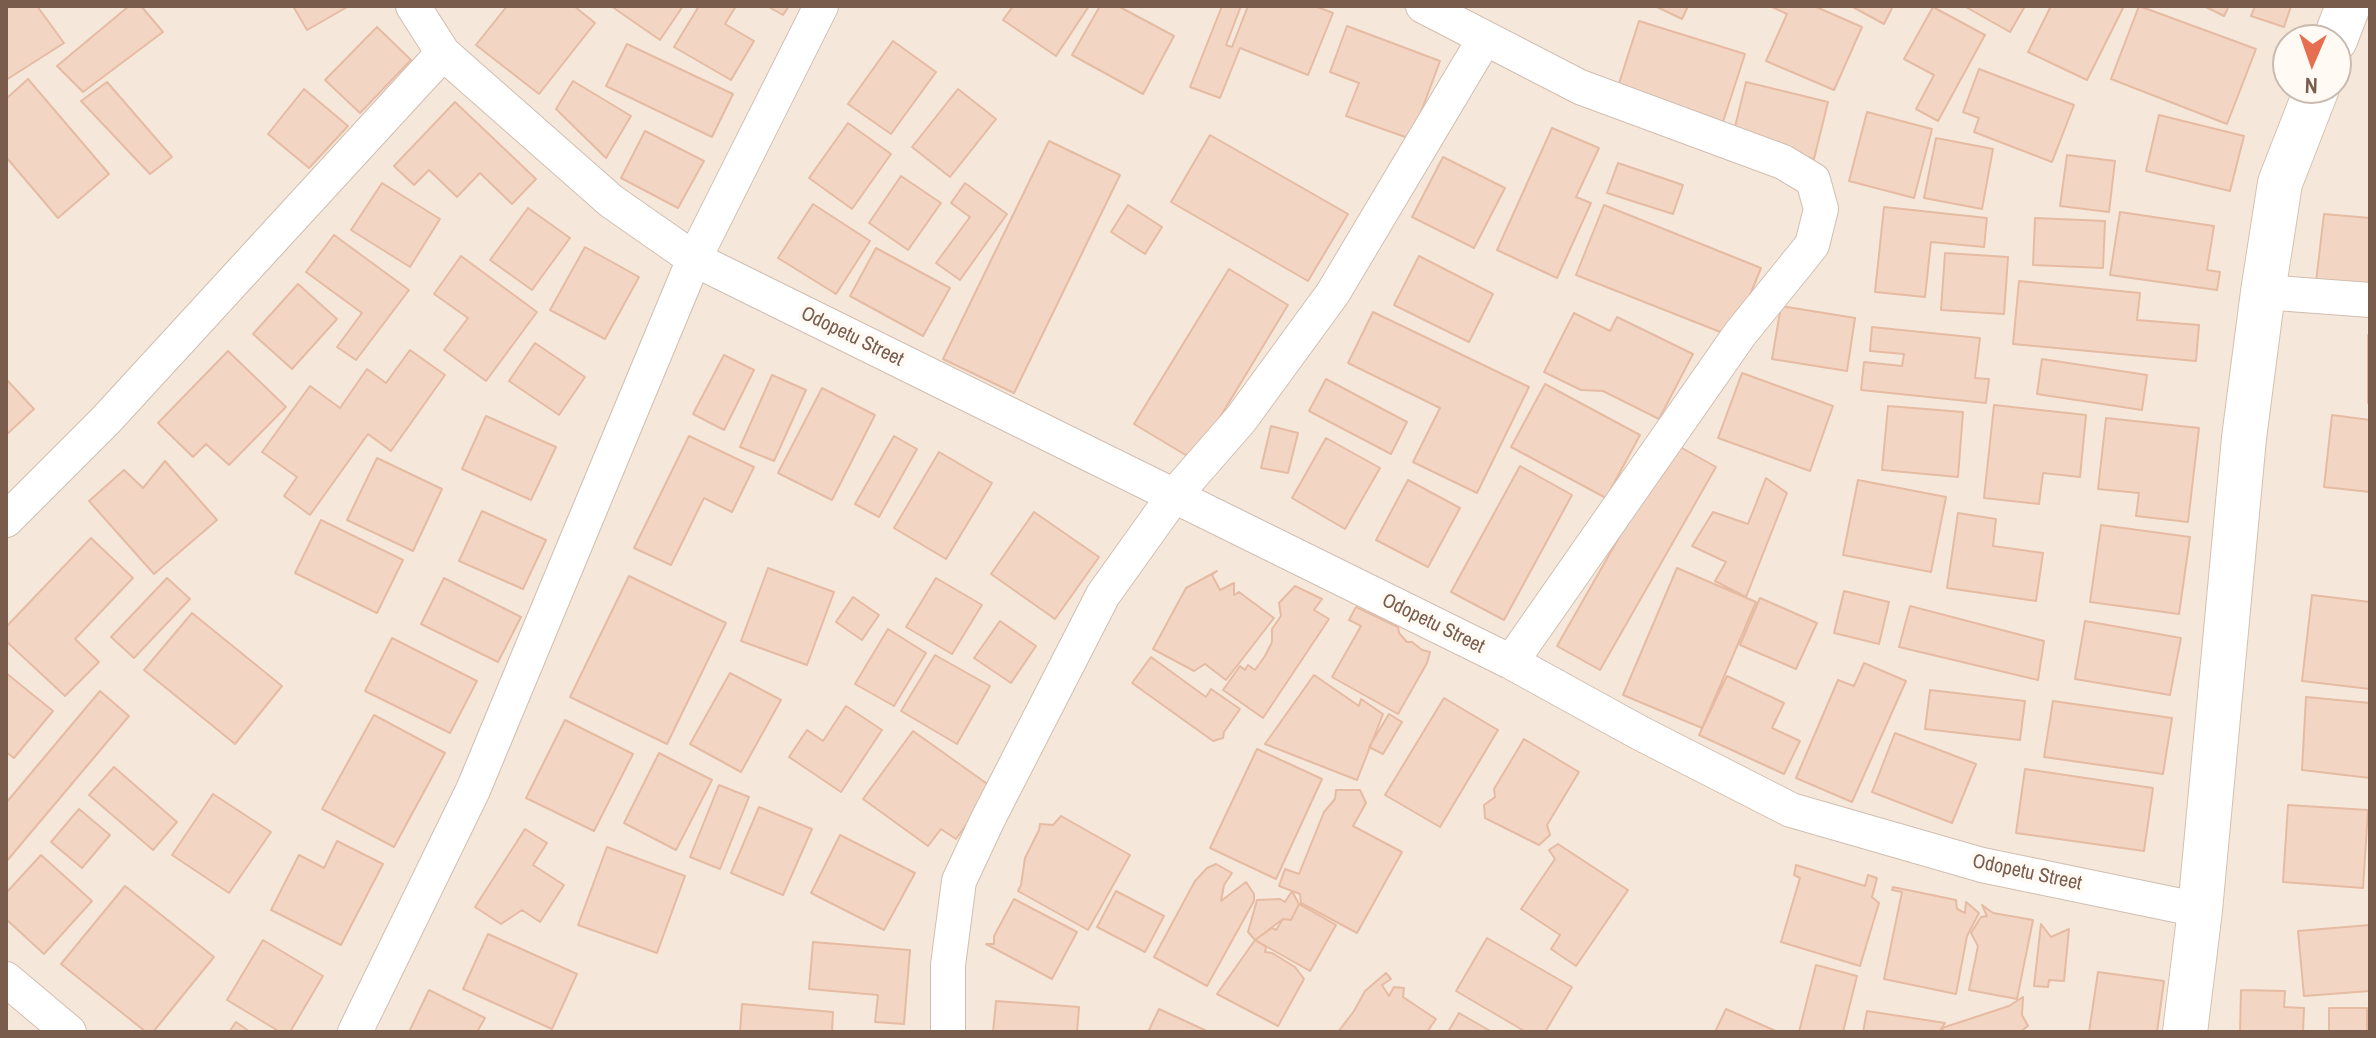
<!DOCTYPE html>
<html>
<head>
<meta charset="utf-8">
<style>
	body { margin:0 }
	#map { position:relative; width:2376px; height:1038px; overflow:hidden; background:#fdf6ec; font-family:"Archivo Narrow",sans-serif }
	canvas { display:block }
	.frame { position:absolute; inset:0; border:8px solid #7a5c4d; pointer-events:none }
	.north { position:absolute; left:2272px; top:24px; width:80px; height:80px; box-sizing:border-box; background:#fffaf3; border:2px solid #cabbb1; border-radius:50%; rotate:182deg; font-size:22px; font-weight:700; line-height:32px; text-align:center; color:#7a5c4d }
	.north::after { content:''; display:block; margin:auto; width:28px; height:36px; background:#e76f51; clip-path:polygon(50% 0,100% 100%,50% 72%,0 100%) }
</style>
</head>
<body>
<div id="map">
<canvas width="2376" height="1038"></canvas>
<div class="frame"></div>
<div class="north">N</div>
</div>
<script>
const ctx = document.querySelector('canvas').getContext('2d');
ctx.lineJoin = 'round';
function fill(path, color) { ctx.fillStyle = color; ctx.fill(path, 'evenodd'); }
const poly = rows => new Path2D(rows.map(r => 'M' + r).join(''));
function stroke(path, color, width, dash) { ctx.strokeStyle = color; ctx.lineWidth = width; ctx.lineCap = dash ? 'butt' : 'round'; ctx.setLineDash(dash || []); ctx.stroke(path); }
function label(font, color, halo, rows, align = 'center') {
  ctx.font = font + ' "Archivo Narrow",sans-serif'; ctx.lineWidth = 8; ctx.setLineDash([]); ctx.textBaseline = 'middle'; ctx.strokeStyle = halo; ctx.fillStyle = color; for (const [text, x, y, turn = 0] of rows) {
    ctx.save(); ctx.translate(x, y); ctx.rotate((+turn || 0) * Math.PI / 180); ctx.textAlign = isNaN(turn) ? turn : align; if (halo) ctx.strokeText(text, 0, 0); ctx.fillText(text, 0, 0); ctx.restore();
  }
}
const residential = poly([
	[6,6,2370,6,2370,1032,6,1032],
	[2288,40,2336,40,2336,88,2288,88]
]);
const building = poly([
	[6,6,37,6,64,43,6,80,6,6],
	[129,6,141,6,163,32,83,92,57,66,129,6],
	[293,6,349,6,307,30,293,6],
	[507,6,574,6,595,23,539,94,476,45,507,6],
	[611,6,683,6,660,40,611,6],
	[699,6,736,6,725,24,754,41,731,80,674,47,699,6],
	[767,6,789,6,783,15,767,6],
	[1013,6,1089,6,1056,56,1003,20,1013,6],
	[1100,6,1118,6,1174,36,1143,94,1072,55,1100,6],
	[1222,6,1241,6,1226,45,1232,47,1248,6,1315,6,1333,13,1308,75,1240,48,1220,98,1190,87,1222,6],
	[1655,6,1688,6,1682,19,1655,6],
	[1770,6,1814,6,1862,27,1834,90,1766,61,1787,14,1770,6],
	[1851,6,1893,6,1884,24,1851,6],
	[1964,6,2025,6,2010,32,1964,6],
	[2051,6,2124,6,2087,80,2028,52,2051,6],
	[2139,6,2256,49,2227,124,2111,79,2139,6],
	[2204,6,2229,6,2224,16,2204,6],
	[2255,6,2291,6,2284,27,2251,16,2255,6],
	[1933,7,1985,35,1938,121,1916,109,1934,75,1904,59,1933,7],
	[1639,21,1745,54,1720,131,1614,99,1639,21],
	[1347,26,1440,61,1411,139,1346,116,1359,83,1330,72,1347,26],
	[377,27,411,60,360,113,325,80,377,27],
	[893,41,936,72,891,134,848,104,893,41],
	[627,44,733,94,712,137,606,86,627,44],
	[1979,69,2074,105,2052,162,1974,132,1979,118,1963,112,1979,69],
	[28,79,109,174,58,218,6,157,6,99,28,79],
	[573,81,631,116,606,158,556,109,573,81],
	[107,82,172,157,150,174,81,101,107,82],
	[1746,82,1828,102,1814,159,1732,139,1746,82],
	[304,89,348,126,309,168,268,134,304,89],
	[958,89,996,119,950,177,912,147,958,89],
	[455,102,536,179,512,204,480,173,457,197,429,170,414,185,394,166,455,102],
	[1867,112,1932,129,1914,198,1849,181,1867,112],
	[2159,115,2244,136,2230,191,2146,171,2159,115],
	[848,123,891,154,852,209,809,178,848,123],
	[1552,128,1599,148,1576,197,1591,203,1557,278,1497,250,1552,128],
	[645,131,704,161,678,208,621,178,645,131],
	[1210,135,1348,214,1308,281,1171,202,1210,135],
	[1936,138,1993,149,1982,209,1924,198,1936,138],
	[1049,141,1120,175,1014,393,943,359,1049,141],
	[2067,155,2115,161,2109,212,2060,206,2067,155],
	[1443,157,1505,188,1474,248,1412,217,1443,157],
	[1618,163,1683,185,1673,214,1607,193,1618,163],
	[901,176,941,203,908,250,869,223,901,176],
	[382,183,440,219,410,267,351,230,382,183],
	[965,183,1007,214,960,280,936,263,970,217,951,203,965,183],
	[813,204,870,241,836,294,778,258,813,204],
	[1128,205,1162,227,1145,254,1111,232,1128,205],
	[1604,205,1761,268,1733,337,1576,275,1604,205],
	[1884,207,1987,218,1984,247,1931,242,1925,297,1875,292,1884,207],
	[528,208,570,238,532,290,490,260,528,208],
	[2120,212,2214,226,2207,270,2220,272,2217,290,2110,275,2120,212],
	[2324,214,2370,218,2370,287,2316,282,2324,214],
	[2035,218,2105,221,2103,268,2033,265,2035,218],
	[334,235,409,290,356,360,337,347,362,313,306,272,334,235],
	[585,247,639,277,605,339,550,310,585,247],
	[876,248,950,288,923,336,850,296,876,248],
	[1945,253,2008,257,2004,314,1941,310,1945,253],
	[461,256,537,312,486,381,444,350,468,318,434,294,461,256],
	[1419,256,1493,294,1469,342,1394,305,1419,256],
	[1229,269,1288,305,1194,460,1134,424,1229,269],
	[2019,281,2140,293,2137,320,2199,325,2196,361,2013,344,2019,281],
	[298,284,337,319,292,369,253,334,298,284],
	[1781,306,1855,318,1847,371,1772,359,1781,306],
	[1373,312,1529,387,1477,493,1413,462,1440,408,1348,363,1373,312],
	[1574,313,1610,331,1617,317,1693,354,1659,419,1603,391,1581,390,1544,372,1574,313],
	[1872,327,1980,338,1975,378,1989,379,1986,403,1861,390,1864,362,1902,366,1904,354,1870,351,1872,327],
	[2368,335,2370,335,2370,403,2368,403,2368,335],
	[535,343,585,377,559,415,509,381,535,343],
	[410,350,445,375,391,451,368,434,310,515,284,496,297,477,262,452,310,386,340,408,367,369,386,383,410,350],
	[228,351,286,407,229,465,206,444,193,457,158,423,228,351],
	[724,355,754,370,724,430,693,414,724,355],
	[2042,359,2147,375,2142,410,2037,394,2042,359],
	[1742,373,1833,406,1810,471,1718,438,1742,373],
	[772,375,806,390,774,461,740,447,772,375],
	[6,379,34,409,6,435,6,379],
	[1326,379,1407,422,1391,454,1309,411,1326,379],
	[1545,384,1640,435,1606,498,1511,447,1545,384],
	[822,388,875,415,832,500,778,473,822,388],
	[1994,405,2086,415,2080,477,2043,473,2039,504,1984,498,1994,405],
	[1888,406,1963,412,1958,477,1882,470,1888,406],
	[2332,415,2370,420,2370,492,2324,487,2332,415],
	[486,416,556,447,531,500,462,469,486,416],
	[2106,418,2199,428,2188,522,2136,516,2139,493,2098,489,2106,418],
	[1271,426,1298,433,1288,473,1261,468,1271,426],
	[689,436,754,467,732,512,704,498,671,565,634,548,689,436],
	[894,436,917,449,879,517,855,504,894,436],
	[1326,438,1380,468,1345,529,1292,498,1326,438],
	[1673,443,1716,467,1600,670,1557,646,1673,443],
	[939,452,992,483,946,559,894,528,939,452],
	[377,458,442,489,413,551,347,520,377,458],
	[165,461,217,520,154,574,89,501,124,470,143,488,165,461],
	[1520,466,1572,495,1504,620,1451,592,1520,466],
	[1766,478,1787,493,1746,597,1715,581,1726,562,1692,546,1713,512,1748,524,1766,478],
	[1408,480,1460,508,1428,567,1376,540,1408,480],
	[1858,480,1946,497,1931,572,1843,555,1858,480],
	[482,511,546,540,523,589,459,561,482,511],
	[1034,512,1099,557,1055,619,991,574,1034,512],
	[1958,513,1996,519,1993,546,2043,553,2036,601,1947,588,1958,513],
	[321,520,403,560,377,613,295,573,321,520],
	[2101,525,2190,537,2179,614,2090,602,2101,525],
	[91,538,133,578,75,639,99,662,65,696,6,641,6,627,91,538],
	[768,568,834,592,807,665,741,641,768,568],
	[1677,568,1756,602,1702,728,1623,695,1677,568],
	[1217,571,1212,575,1220,590,1234,583,1234,595,1239,592,1274,618,1226,680,1205,664,1194,671,1153,649,1186,588,1217,571],
	[629,576,726,623,667,744,570,697,629,576],
	[167,578,190,599,134,658,111,637,167,578],
	[444,578,521,617,498,662,421,624,444,578],
	[936,578,982,605,952,654,906,627,936,578],
	[1295,586,1322,599,1314,610,1329,619,1263,718,1223,690,1240,666,1245,670,1248,665,1255,670,1265,656,1272,642,1272,629,1281,616,1279,603,1295,586],
	[1844,591,1889,602,1879,644,1834,633,1844,591],
	[2312,595,2370,602,2370,689,2302,681,2312,595],
	[853,597,879,615,862,640,836,622,853,597],
	[1760,598,1817,623,1796,669,1740,645,1760,598],
	[1910,606,2044,641,2038,680,1899,647,1910,606],
	[1356,607,1398,627,1399,633,1407,642,1412,642,1422,650,1430,652,1427,663,1398,714,1332,677,1361,626,1349,620,1356,607],
	[192,613,282,686,235,744,144,670,192,613],
	[1000,621,1036,646,1011,683,974,658,1000,621],
	[2085,621,2181,638,2170,695,2075,679,2085,621],
	[888,629,926,653,894,706,855,684,888,629],
	[392,638,477,681,450,733,365,691,392,638],
	[935,655,990,686,957,744,901,711,935,655],
	[1151,657,1206,697,1211,689,1240,709,1224,732,1223,738,1213,741,1132,683,1151,657],
	[1864,663,1906,681,1852,802,1796,778,1838,680,1854,686,1864,663],
	[6,673,53,711,14,758,6,752,6,673],
	[730,673,781,700,741,772,690,744,730,673],
	[1314,675,1359,706,1361,699,1383,714,1357,780,1265,744,1314,675],
	[1727,676,1784,703,1772,728,1800,741,1784,774,1699,735,1727,676],
	[1930,690,2025,701,2020,740,1925,729,1930,690],
	[100,691,129,716,6,862,6,803,100,691],
	[2306,697,2370,703,2370,778,2302,770,2306,697],
	[1444,698,1498,730,1440,827,1385,795,1444,698],
	[2053,701,2172,718,2163,774,2044,757,2053,701],
	[846,706,882,730,841,792,789,757,807,730,823,741,846,706],
	[1389,714,1402,722,1383,754,1369,747,1389,714],
	[374,715,445,753,394,847,322,809,374,715],
	[565,720,633,754,594,831,526,798,565,720],
	[913,731,993,788,956,839,941,829,928,846,863,799,913,731],
	[1895,733,1976,764,1952,823,1872,792,1895,733],
	[1524,739,1579,772,1547,825,1550,835,1539,845,1485,818,1484,805,1495,797,1494,789,1524,739],
	[1257,749,1322,779,1276,879,1210,848,1257,749],
	[659,753,712,780,676,850,624,823,659,753],
	[114,767,177,822,153,850,89,795,114,767],
	[2025,769,2153,788,2144,851,2016,833,2025,769],
	[719,785,749,797,720,869,690,857,719,785],
	[1336,790,1360,790,1366,803,1353,826,1402,852,1357,933,1301,903,1300,894,1279,886,1285,869,1299,874,1324,812,1335,799,1336,790],
	[213,794,271,832,229,893,172,855,213,794],
	[2288,805,2368,810,2363,888,2283,882,2288,805],
	[759,807,812,829,783,895,731,873,759,807],
	[79,809,110,835,82,868,51,842,79,809],
	[1061,816,1130,855,1088,930,1018,891,1021,885,1025,858,1039,830,1040,824,1053,825,1061,816],
	[525,829,547,843,533,865,564,885,540,922,522,910,501,924,475,907,525,829],
	[840,835,915,873,884,930,811,893,840,835],
	[337,841,383,864,341,945,271,910,299,855,324,868,337,841],
	[1558,844,1628,890,1576,966,1551,949,1560,935,1521,909,1555,859,1549,850,1558,844],
	[607,847,685,876,657,953,578,925,607,847],
	[41,855,92,901,44,954,6,919,6,893,41,855],
	[1216,864,1232,873,1224,885,1221,901,1246,882,1254,894,1254,901,1207,986,1154,957,1195,881,1207,868,1216,864],
	[1796,865,1865,886,1868,875,1877,878,1872,897,1879,903,1860,966,1781,942,1800,878,1794,875,1796,865],
	[125,886,214,957,153,1032,146,1032,61,964,125,886],
	[1893,887,1956,900,1957,909,1965,913,1966,902,1979,913,1967,936,1956,994,1884,979,1902,892,1892,890,1893,887],
	[1116,891,1164,916,1145,952,1097,927,1116,891],
	[1292,891,1299,904,1291,920,1283,919,1255,940,1248,932,1257,900,1280,899,1285,902,1292,891],
	[1014,899,1077,932,1052,979,986,944,994,944,994,936,1014,899],
	[1299,904,1336,925,1310,971,1255,940,1272,928,1276,930,1283,919,1291,920,1299,904],
	[1982,905,1993,913,2033,920,2017,999,1969,990,1978,946,1971,933,1981,917,1987,916,1982,905],
	[2041,924,2051,937,2069,929,2064,981,2049,980,2048,987,2034,986,2041,924],
	[2370,925,2370,991,2304,996,2298,931,2370,925],
	[488,934,577,974,552,1029,463,989,488,934],
	[1487,938,1572,987,1545,1032,1526,1032,1456,991,1487,938],
	[263,940,323,976,290,1032,280,1032,227,1000,263,940],
	[1255,940,1266,947,1265,952,1272,953,1295,967,1304,979,1278,1026,1217,994,1255,940],
	[813,942,910,950,904,1024,875,1022,878,995,809,989,813,942],
	[1816,965,1857,976,1843,1032,1799,1032,1816,965],
	[2098,972,2164,981,2157,1032,2089,1032,2098,972],
	[1386,973,1391,979,1382,985,1389,996,1394,987,1404,988,1403,997,1436,1019,1427,1032,1338,1032,1354,1011,1365,991,1386,973],
	[429,990,485,1018,477,1032,409,1032,429,990],
	[2241,990,2285,991,2284,1007,2304,1008,2303,1032,2240,1032,2241,990],
	[2023,997,2022,1015,2028,1026,2020,1032,1944,1032,1942,1028,2009,1006,2023,997],
	[996,1001,1079,1007,1077,1032,993,1032,996,1001],
	[742,1004,833,1012,832,1032,740,1032,742,1004],
	[2329,1008,2367,1008,2367,1032,2329,1032,2329,1008],
	[1159,1009,1209,1032,1148,1032,1159,1009],
	[1726,1009,1778,1032,1715,1032,1726,1009],
	[1867,1011,1945,1023,1939,1032,1863,1032,1867,1011],
	[1459,1013,1492,1032,1448,1032,1459,1013],
	[236,1022,250,1032,229,1032,236,1022]
]);
const street = poly([
	[413,6,443,53,611,201,694,259,1511,662,1640,733,1791,810,1982,865,2200,910],
	[1423,6,1580,87,1783,162,1813,180,1821,209,1812,245,1740,334,1511,662],
	[2263,292,2370,300],
	[6,520,106,420,443,53],
	[6,979,69,1032],
	[355,1032,473,790,694,259,821,6],
	[948,1032,948,965,959,881,988,819,1103,595,1173,497,1241,419,1333,293,1485,38]
]);
const secondary = poly([
	[2335,40,2348,6],
	[2185,1032,2200,910,2244,438,2263,292,2280,183,2317,88]
]);
const streetNames = [
	["Odopetu Street",852,337,26],
	["Odopetu Street",1433,624,26],
	["Odopetu Street",2027,873,12]
];
fill(residential, '#f5e8da');
fill(building, '#f3d5c3');
stroke(building, '#e6bba3', 2);
stroke(street, '#d1beb0', 36);
stroke(secondary, '#d6c0b0', 46);
stroke(street, '#fff', 34);
stroke(secondary, '#fff', 44);
label('20px', '#7a5c4d', '#fffaf3', streetNames);
</script>
</body>
</html>
